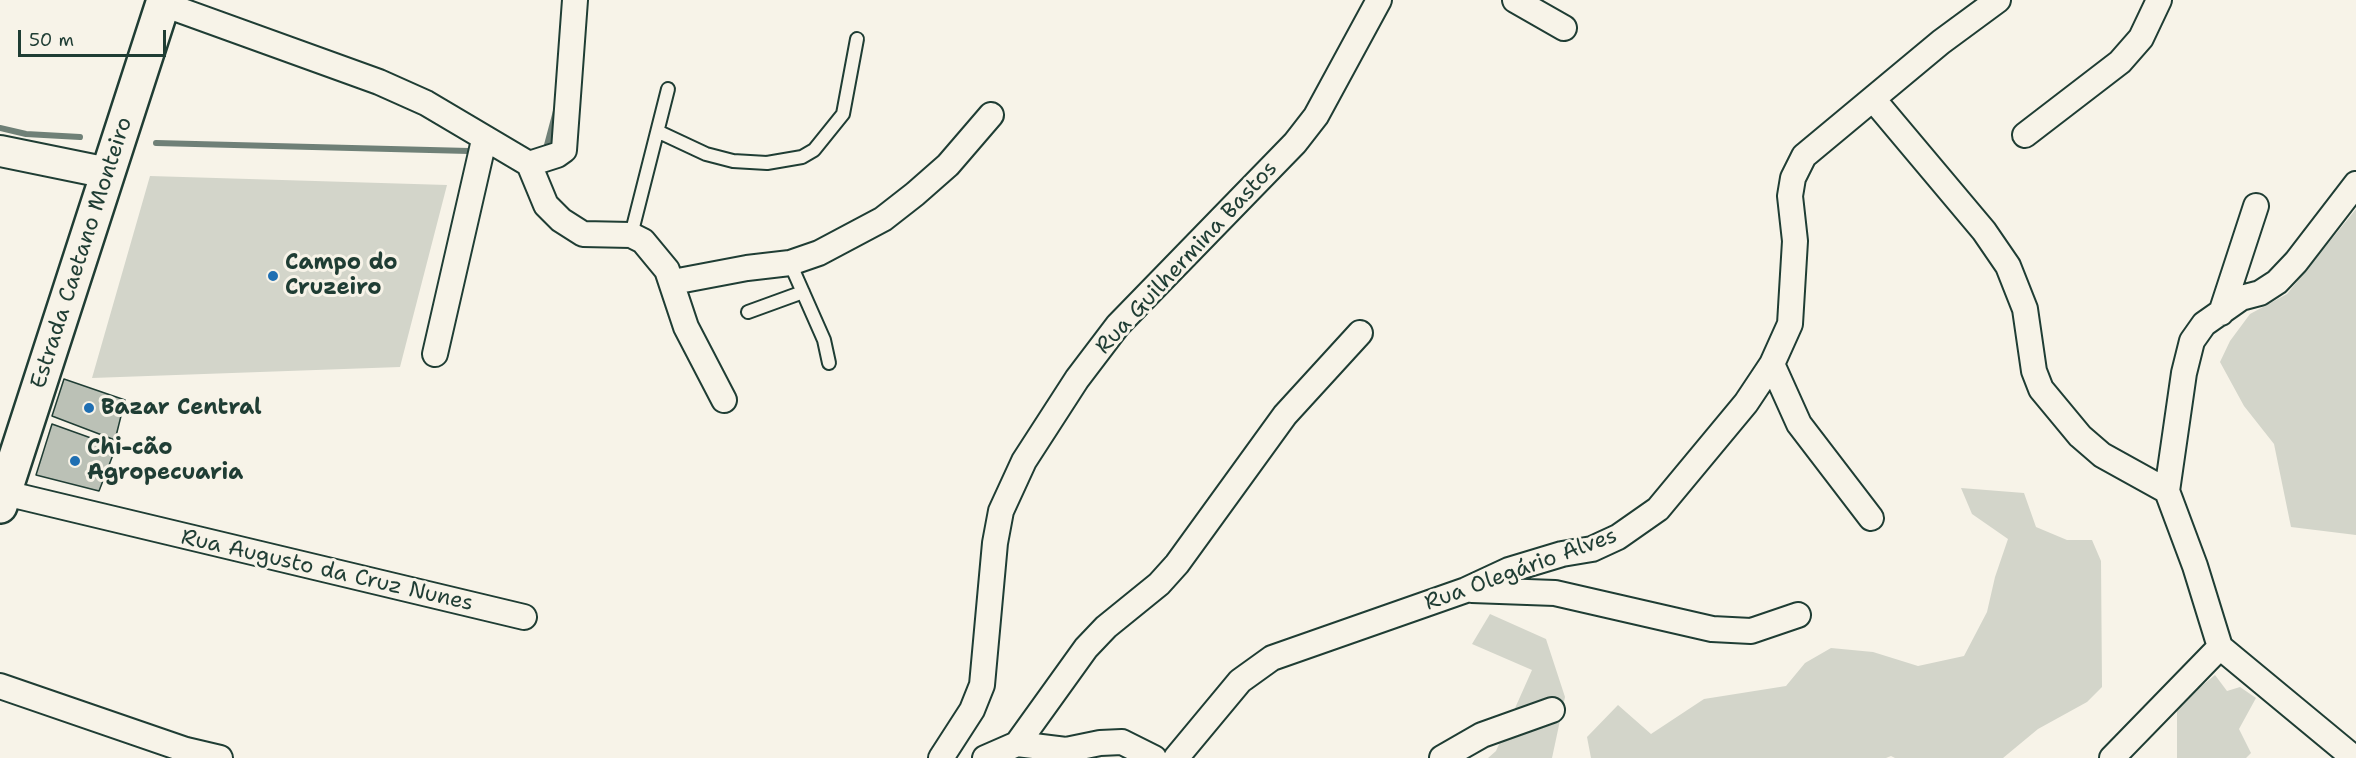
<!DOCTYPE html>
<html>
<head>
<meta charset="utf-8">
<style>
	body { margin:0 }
	#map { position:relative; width:2356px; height:758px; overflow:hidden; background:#f7f3e8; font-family:"Shantell Sans",sans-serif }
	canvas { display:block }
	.scale { position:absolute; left:18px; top:30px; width:148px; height:27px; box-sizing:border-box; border:3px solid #1f3d34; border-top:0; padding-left:8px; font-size:18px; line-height:21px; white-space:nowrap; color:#1f3d34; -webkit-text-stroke:4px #f7f3e8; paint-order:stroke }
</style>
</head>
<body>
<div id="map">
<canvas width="2356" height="758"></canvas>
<div class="scale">50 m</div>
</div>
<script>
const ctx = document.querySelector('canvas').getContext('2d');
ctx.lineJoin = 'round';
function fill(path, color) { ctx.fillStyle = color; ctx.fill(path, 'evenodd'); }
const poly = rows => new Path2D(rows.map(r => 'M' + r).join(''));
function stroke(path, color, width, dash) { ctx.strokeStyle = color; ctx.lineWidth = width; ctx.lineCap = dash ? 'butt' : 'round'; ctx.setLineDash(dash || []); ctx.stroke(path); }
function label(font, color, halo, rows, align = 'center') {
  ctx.font = font + ' "Shantell Sans",sans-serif'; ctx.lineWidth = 6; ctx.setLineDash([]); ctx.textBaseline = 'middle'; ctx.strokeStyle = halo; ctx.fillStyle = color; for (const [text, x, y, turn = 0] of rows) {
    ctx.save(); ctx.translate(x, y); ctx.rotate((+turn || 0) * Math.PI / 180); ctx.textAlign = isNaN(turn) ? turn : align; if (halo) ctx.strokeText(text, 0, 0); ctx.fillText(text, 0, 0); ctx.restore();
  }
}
const green = poly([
	[150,176,447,185,400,367,92,378],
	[2356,209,2356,535,2291,527,2274,444,2244,406,2220,362,2230,341,2250,314,2287,294],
	[1961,488,2024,493,2036,527,2067,540,2092,540,2101,561,2102,687,2087,702,2038,729,2003,758,1895,758,1891,756,1886,758,1591,758,1587,737,1618,705,1651,734,1704,699,1786,686,1805,663,1831,648,1873,652,1918,666,1964,656,1987,612,1995,577,2008,539,1972,514],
	[1490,614,1546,639,1565,697,1552,758,1488,758,1496,751,1532,670,1472,644],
	[2215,675,2227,691,2240,687,2256,698,2239,729,2251,753,2246,758,2177,758,2177,706]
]);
const stream = poly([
	[0,128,26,134,80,137],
	[156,143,469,151],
	[547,145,556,111]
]);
const building = poly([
	[64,379,125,400,115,440,52,416,64,379],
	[52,424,116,447,99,491,36,475,52,424]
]);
const service = poly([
	[659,132,706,154,733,161,767,163,802,157,814,150,843,114,857,39],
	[631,235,668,89],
	[790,263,824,340,829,363],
	[748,312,803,292]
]);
const minor = poly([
	[1515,0,1564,28],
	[163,4,379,82,426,103,529,164,546,205,561,220,583,234,631,235,643,241,667,270,686,327,724,400],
	[1873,99,1984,231,2008,266,2025,309,2034,371,2041,389,2080,436,2102,455,2167,491,2184,373,2192,341,2204,324,2241,298,2260,293,2277,282,2296,262,2356,184],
	[2025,135,2120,62,2141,38,2159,0],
	[529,164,557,155,564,150,575,0],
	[673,282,747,268,790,263,819,253,883,219,915,194,948,165,991,115],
	[2221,313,2256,206],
	[435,354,484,140],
	[1772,364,1799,424,1871,518],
	[2167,491,2195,566,2220,647,2354,758],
	[5,493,524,617],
	[1472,590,1555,593,1712,629,1751,631,1798,615],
	[0,686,186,750,220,758],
	[1017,744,1086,648,1106,627,1159,584,1177,564,1285,415,1360,333],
	[941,758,972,710,982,685,995,543,1001,511,1024,461,1077,379,1118,325,1295,143,1316,116,1379,0],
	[985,758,1017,744,1066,750,1100,743,1122,742,1154,758],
	[1176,758,1240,681,1272,658,1466,590,1509,570,1562,554,1592,549,1618,537,1658,509,1746,403,1772,364,1790,324,1795,241,1790,196,1793,178,1804,156,1941,42,1998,0],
	[1442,758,1482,735,1552,710],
	[2112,758,2220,647]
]);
const tertiary = poly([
	[0,151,108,173]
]);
const primary = poly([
	[0,506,164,0]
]);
const markers = [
	[273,276,6,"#1f6fb2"],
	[89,408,6,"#1f6fb2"],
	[75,461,6,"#1f6fb2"]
];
const streetNames = [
	["Estrada Caetano Monteiro",82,253,-72],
	["Rua Guilhermina Bastos",1187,258,-47],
	["Rua Olegário Alves",1521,570,-20],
	["Rua Augusto da Cruz Nunes",327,571,13]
];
const poiNames = [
	["Campo do",285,263],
	["Cruzeiro",285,288],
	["Bazar Central",101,408],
	["Chi-cão",87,448],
	["Agropecuaria",87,473]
];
fill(green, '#d3d5ca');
stroke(stream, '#6f8077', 6);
fill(building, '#bbc1b6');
stroke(building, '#1f3d34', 1.5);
stroke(service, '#1f3d34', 16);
stroke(minor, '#1f3d34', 28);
stroke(tertiary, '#1f3d34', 34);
stroke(primary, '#1f3d34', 38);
stroke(service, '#f7f3e8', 12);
stroke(minor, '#f7f3e8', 24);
stroke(tertiary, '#f7f3e8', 30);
stroke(primary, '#f7f3e8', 33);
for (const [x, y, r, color] of markers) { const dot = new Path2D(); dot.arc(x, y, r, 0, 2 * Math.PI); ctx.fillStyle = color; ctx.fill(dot); stroke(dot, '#f7f3e8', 2); }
label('22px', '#1f3d34', '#f7f3e8', streetNames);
label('bold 22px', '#1f3d34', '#f7f3e8', poiNames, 'left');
</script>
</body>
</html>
